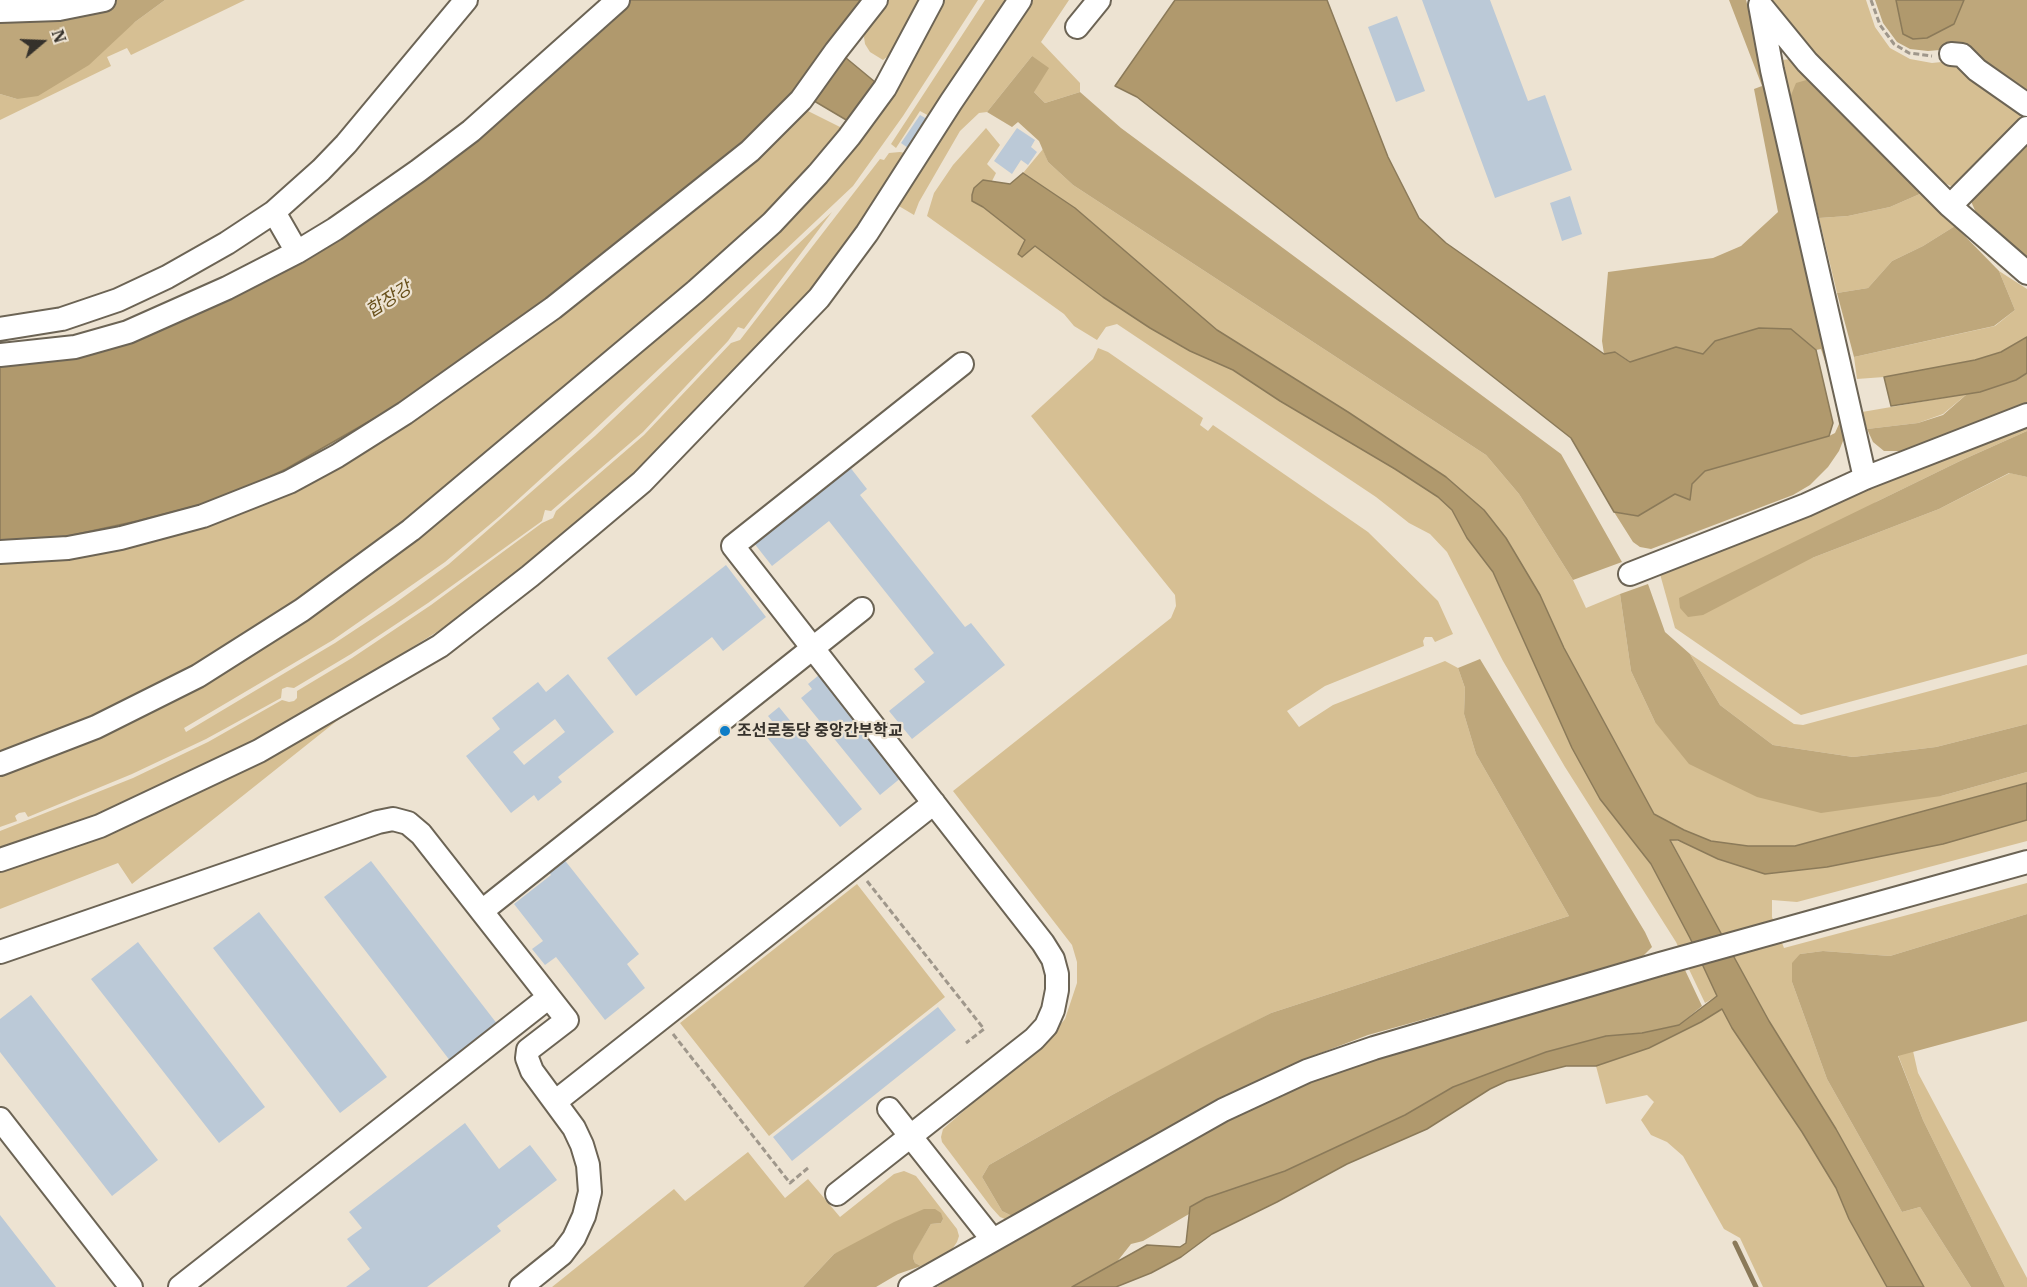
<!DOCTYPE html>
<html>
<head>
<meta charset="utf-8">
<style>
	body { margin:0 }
	#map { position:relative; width:2027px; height:1287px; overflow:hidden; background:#ede3d2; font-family:"IBM Plex Serif",serif }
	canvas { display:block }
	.north { position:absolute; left:12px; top:12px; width:60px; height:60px; -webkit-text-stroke:4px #ede3d2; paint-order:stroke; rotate:71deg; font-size:16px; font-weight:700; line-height:24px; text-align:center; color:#35312b }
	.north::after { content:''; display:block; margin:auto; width:21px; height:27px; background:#35312b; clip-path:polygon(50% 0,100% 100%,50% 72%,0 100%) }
</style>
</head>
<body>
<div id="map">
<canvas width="2027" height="1287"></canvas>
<div class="north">N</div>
</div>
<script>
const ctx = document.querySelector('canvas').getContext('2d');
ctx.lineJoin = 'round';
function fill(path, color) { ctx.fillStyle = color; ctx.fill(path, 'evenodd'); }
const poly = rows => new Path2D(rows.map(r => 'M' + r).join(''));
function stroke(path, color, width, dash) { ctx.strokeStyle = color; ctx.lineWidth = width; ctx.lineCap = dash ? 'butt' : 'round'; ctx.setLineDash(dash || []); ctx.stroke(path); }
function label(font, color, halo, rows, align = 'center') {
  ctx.font = font + ' "IBM Plex Serif","Noto Sans KR",serif'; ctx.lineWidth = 4.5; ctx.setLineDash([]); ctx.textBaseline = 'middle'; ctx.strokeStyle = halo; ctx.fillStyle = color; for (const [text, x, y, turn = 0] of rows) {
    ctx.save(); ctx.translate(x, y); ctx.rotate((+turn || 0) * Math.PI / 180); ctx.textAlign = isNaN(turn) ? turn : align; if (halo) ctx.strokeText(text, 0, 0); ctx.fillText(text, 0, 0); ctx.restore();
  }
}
const green = poly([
	[165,0,245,0,131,55,127,48,107,57,111,66,0,120,0,94,17,99,135,22],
	[887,0,921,0,891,54,883,60,870,52,865,44,864,37,868,23],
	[938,0,978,0,903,116,853,186,590,434,500,516,445,562,333,640,184,728,186,732,335,643,394,604,449,564,595,436,832,212,744,329,738,327,728,341,643,432,551,511,545,510,542,521,428,603,351,654,294,688,287,687,282,689,281,698,206,739,132,774,28,817,25,812,19,813,15,816,17,821,0,827,0,770,259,645,775,226],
	[985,0,1013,0,933,118,920,111,896,148,891,144],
	[1027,0,1069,0,1041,42,1080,83,1080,92,1045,103,1034,92,1032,56,987,112,979,113,960,131,919,202,914,215,892,202],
	[1769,0,1866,0,1875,27,1890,48,1910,59,1932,63,1951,61,2018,110,2021,118,2017,131,1958,185,1951,186,1942,182,1789,29],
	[1790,59,1810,79,1789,100,1781,72,1783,60],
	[794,104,846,130,755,227,521,433,295,606,193,672,0,758,0,558,292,486],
	[986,128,1000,145,987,164,996,173,992,181,983,180,972,201,983,207,1025,240,1018,254,1022,257,1034,245,1103,297,1150,328,1190,351,1233,370,1280,401,1395,469,1438,497,1452,510,1467,538,1493,572,1572,748,1628,835,1651,864,1690,938,1717,996,1705,1003,1676,942,1565,767,1503,661,1447,552,1430,534,1409,523,1376,497,1117,324,1106,327,1097,340,1074,326,1064,314,927,216,934,193,953,165],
	[1043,149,1048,162,1073,185,1486,455,1519,494,1573,580,1586,608,1620,594,1631,671,1655,722,1941,796,2027,772,2027,783,1795,846,1748,846,1711,841,1684,830,1654,814,1564,648,1540,595,1506,538,1484,510,1446,477,1348,412,1217,330,1075,208,1023,173],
	[900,152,911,154,815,292,669,446,526,571,443,628,250,749,141,803,0,855,0,831,133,778,208,742,282,700,289,702,294,701,297,698,297,691,352,658,431,605,542,523,553,518,556,511,644,435,731,343,740,340,880,159,884,160,889,153],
	[1922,193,1955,226,1923,246,1892,261,1868,288,1837,293,1819,218,1848,216,1890,207],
	[1999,271,2027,289,2027,337,2001,352,1975,360,1884,377,1857,379,1854,357,1995,326,2015,310],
	[1098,348,1108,352,1203,418,1200,425,1208,431,1213,425,1368,532,1438,601,1453,634,1435,642,1432,637,1425,637,1423,641,1424,646,1325,686,1287,711,1299,727,1333,705,1445,661,1458,668,1465,688,1464,714,1476,754,1569,916,1271,1013,1112,1095,989,1165,982,1177,1002,1211,1014,1217,1005,1219,1000,1217,991,1207,942,1142,941,1137,943,1129,1052,1034,1065,1019,1077,983,1077,962,1072,945,953,791,1171,618,1176,606,1175,595,1031,416,1093,359],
	[1967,394,1943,414,1918,423,1867,429,1862,412],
	[2027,428,2027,431,1960,461,1876,502,1812,558,1939,509,2010,473,2027,477,2027,654,1801,715,1675,628,1660,574,1946,455],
	[1690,654,1794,724,1803,725,2027,665,2027,724,1936,747,1853,757,1773,745,1720,705],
	[353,708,132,884,118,863,0,909,0,869],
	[2027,820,2027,841,1797,902,1772,900,1772,917,1784,948,2027,883,2027,914,1890,956,1823,951,1800,954,1792,982,1827,1079,1902,1212,1920,1207,1971,1287,1924,1287,1836,1129,1769,1021,1670,839,1688,844,1718,859,1765,874,1827,867,1943,844],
	[857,884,945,997,769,1136,680,1023],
	[1723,1009,1732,1028,1802,1132,1836,1188,1849,1219,1887,1287,1763,1287,1740,1238,1724,1229,1683,1156,1667,1142,1651,1135,1641,1120,1654,1102,1647,1095,1606,1104,1596,1066,1649,1048,1701,1022],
	[1913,1051,1918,1073,2027,1278,2027,1287,2005,1287,1923,1120,1898,1055],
	[748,1152,785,1198,808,1179,840,1217,894,1174,904,1171,916,1176,957,1229,959,1236,957,1242,951,1251,921,1266,915,1263,913,1258,914,1252,931,1224,941,1223,943,1219,834,1254,803,1287,552,1287,674,1189,685,1201]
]);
const forest = poly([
	[117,0,165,0,135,22,89,65,38,96,17,99,0,94,0,19,101,7],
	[1729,0,1746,0,1769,84,1845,436,1839,451,1828,467,1810,485,1793,495,1651,549,1640,547,1633,542,1614,512,1638,516,1692,484,1705,471,1829,436,1835,433,1839,424,1832,383,1821,349,1816,350,1791,329,1715,341,1703,354,1676,347,1631,362,1615,352,1604,354,1602,341,1608,272,1713,258,1741,246,1778,212,1754,89,1762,86],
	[1875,0,1896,0,1903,34,1954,24,1964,0,2027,0,2027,90,1986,69,1969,52,1965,43,1951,49,1928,51,1910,49,1897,42,1883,23],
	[1032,56,1049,68,1034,92,1045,103,1080,92,1121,128,1561,454,1622,562,1573,580,1519,494,1486,455,1073,185,1048,162,1039,141,1018,122,1012,127,987,112],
	[1810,79,1922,193,1890,207,1848,216,1819,218,1789,100,1796,83],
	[2027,139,2027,260,1977,215,1970,199],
	[1955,226,1999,271,2015,310,1994,326,1854,357,1837,293,1868,288,1892,261,1923,246],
	[2027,373,2027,402,1904,451,1884,451,1873,442,1867,429,1918,423,1943,415,1967,394,1980,392,2016,380],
	[2027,431,2027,477,2009,473,1939,509,1812,558,1703,615,1688,617,1680,608,1679,598,1960,461],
	[1648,584,1665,632,1690,654,1720,705,1773,745,1853,757,1936,747,2027,724,2027,772,1941,796,1821,813,1757,797,1689,764,1655,722,1631,671,1620,594],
	[1480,659,1645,932,1652,947,1640,959,1368,1035,1302,1060,1219,1100,1014,1217,1002,1211,982,1177,989,1165,1112,1095,1199,1049,1271,1013,1569,916,1476,754,1464,714,1465,688,1458,668],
	[2027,914,2027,1021,1898,1056,1923,1120,2005,1287,1971,1287,1920,1207,1902,1212,1827,1079,1792,982,1792,963,1800,954,1823,951,1890,956],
	[1685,970,1702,1006,1679,1025,1642,1033,1606,1036,1546,1052,1453,1087,1405,1115,1285,1171,1206,1198,1191,1207,1189,1214,1143,1241,1131,1244,1116,1263,1072,1287,937,1287,993,1250,1165,1153,1265,1102,1327,1074,1505,1019],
	[924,1209,935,1209,941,1213,943,1219,941,1223,931,1224,914,1253,913,1258,915,1263,921,1266,898,1274,876,1287,803,1287,834,1254,894,1222]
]);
const water = poly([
	[623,0,864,0,834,48,875,82,877,90,848,121,799,92,748,140,584,275,415,395,286,469,222,499,137,521,68,536,0,544,0,359,88,348,312,248,623,0],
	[1175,0,1327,0,1388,157,1419,218,1446,243,1604,354,1615,352,1630,362,1676,347,1703,354,1715,341,1759,328,1791,329,1816,350,1833,423,1829,436,1705,471,1692,484,1690,500,1675,494,1638,516,1614,512,1571,438,1137,97,1115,86,1175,0],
	[1896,0,1964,0,1954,24,1927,38,1913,39,1903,34,1896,0],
	[1023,173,1075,208,1217,330,1348,412,1446,477,1484,510,1506,538,1540,595,1564,648,1654,814,1684,830,1711,841,1748,846,1795,846,2027,783,2027,820,1943,844,1827,867,1765,874,1718,859,1678,840,1670,840,1769,1021,1836,1129,1924,1287,1887,1287,1849,1219,1836,1188,1802,1132,1732,1028,1722,1009,1701,1022,1649,1048,1596,1066,1566,1066,1507,1081,1490,1089,1427,1129,1347,1164,1277,1202,1212,1234,1181,1257,1151,1273,1116,1287,1072,1287,1147,1245,1180,1247,1186,1243,1190,1207,1206,1198,1285,1171,1405,1115,1453,1087,1546,1052,1606,1036,1642,1033,1679,1025,1717,996,1690,938,1651,864,1600,799,1572,748,1493,572,1467,538,1452,510,1438,497,1395,469,1280,401,1233,370,1190,351,1150,328,1103,297,1035,246,1022,257,1018,254,1025,240,983,207,972,201,972,195,974,188,983,180,1010,184,1023,173],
	[2027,337,2027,373,2016,380,1980,392,1891,406,1884,377,1975,360,2001,352,2027,337]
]);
const stream = poly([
	[1735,1243,1756,1287]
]);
const building = poly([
	[1422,0,1490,0,1528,101,1545,95,1572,170,1495,198],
	[1397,16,1425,91,1396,102,1368,27],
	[920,115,927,119,908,148,901,143],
	[1017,128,1035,140,1031,147,1037,152,1028,165,1021,160,1012,174,994,161],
	[1570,196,1582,234,1562,241,1550,203],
	[846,462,867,489,860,495,965,627,971,623,1005,665,912,739,889,711,925,682,914,669,934,653,829,521,772,566,750,538],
	[726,565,766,617,723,651,712,637,636,696,607,658],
	[568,674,614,732,558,777,562,782,538,801,534,795,511,813,466,756,500,729,492,718,538,682,546,692],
	[555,719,565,732,524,765,513,752],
	[819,675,902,777,880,795,801,698,812,689,808,684],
	[779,707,862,809,840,827,761,730,772,721,768,716],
	[563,858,639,954,627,964,645,988,605,1020,556,957,545,965,532,949,543,941,514,904,551,875,548,871],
	[371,861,498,1025,451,1062,324,897],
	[259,912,387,1077,340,1113,213,948],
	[138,942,265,1107,219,1143,91,979],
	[31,995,158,1160,112,1196,0,1052,0,1019],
	[938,1007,956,1030,792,1161,773,1137],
	[465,1123,499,1169,530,1145,557,1180,497,1226,501,1231,427,1287,346,1287,370,1269,347,1239,362,1228,349,1212],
	[0,1215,56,1287,0,1287]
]);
const path = poly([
	[1871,0,1880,25,1894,44,1909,53,1932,56],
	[867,881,984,1029,966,1043],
	[673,1034,790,1183,808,1168]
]);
const minor = poly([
	[1760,5,1772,70,1865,478],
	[1762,7,1807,62,1950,206,2027,273],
	[0,11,59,9,104,0],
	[1077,27,1099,0],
	[1951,54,1962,55,1977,70,2027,105],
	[1950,206,2027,128],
	[274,212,297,252],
	[0,329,62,319,118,300,167,277,227,243,274,212,321,170,346,144,466,0],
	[0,355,75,347,128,332,227,288,297,252,335,229,418,171,471,131,618,0],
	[0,552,68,548,121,538,203,516,289,482,337,456,405,413,553,308,750,151,801,100,836,51,876,0],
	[1630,574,1806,505,1865,478,2027,415],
	[0,764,96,727,198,676,302,610,411,530,696,291,772,223,818,174,849,137,885,88,932,0],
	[0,860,100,826,259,751,440,646,530,576,591,525,642,482,819,298,867,233,951,102,1020,0],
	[482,911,862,609],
	[0,952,378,822,393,819,408,823,421,834,567,1020,528,1050,527,1058,532,1071,574,1128,582,1145,588,1165,590,1192,584,1216,574,1238,562,1254,521,1287],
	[555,1102,934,803],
	[889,1109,992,1239],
	[0,1119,131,1287],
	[837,1194,1034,1039,1046,1026,1053,1010,1057,990,1057,974,1053,959,1043,943,733,546,962,364],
	[180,1287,549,997],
	[910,1287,1223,1110,1307,1071,1374,1048,1660,964,2027,862]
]);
const markers = [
	[725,731,6,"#0e7dc7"]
];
const poiNames = [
	["조선로동당 중앙간부학교",737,731]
];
const waterNames = [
	["합장강",389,300,-32]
];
fill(green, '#d6bf93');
fill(forest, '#bea77b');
fill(water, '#b0996d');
stroke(water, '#8b7a59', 1.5);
stroke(stream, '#8b7a59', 5);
fill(building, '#bbc9d7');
stroke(minor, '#6c6455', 26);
stroke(path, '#9f978b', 3, [6, 3]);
stroke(minor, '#fff', 22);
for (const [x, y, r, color] of markers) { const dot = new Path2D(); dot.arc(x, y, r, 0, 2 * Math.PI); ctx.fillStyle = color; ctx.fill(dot); stroke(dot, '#ede3d2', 2); }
label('bold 16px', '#35312b', '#ede3d2', poiNames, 'left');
label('italic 18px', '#674f1a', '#ede3d2', waterNames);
</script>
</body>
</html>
